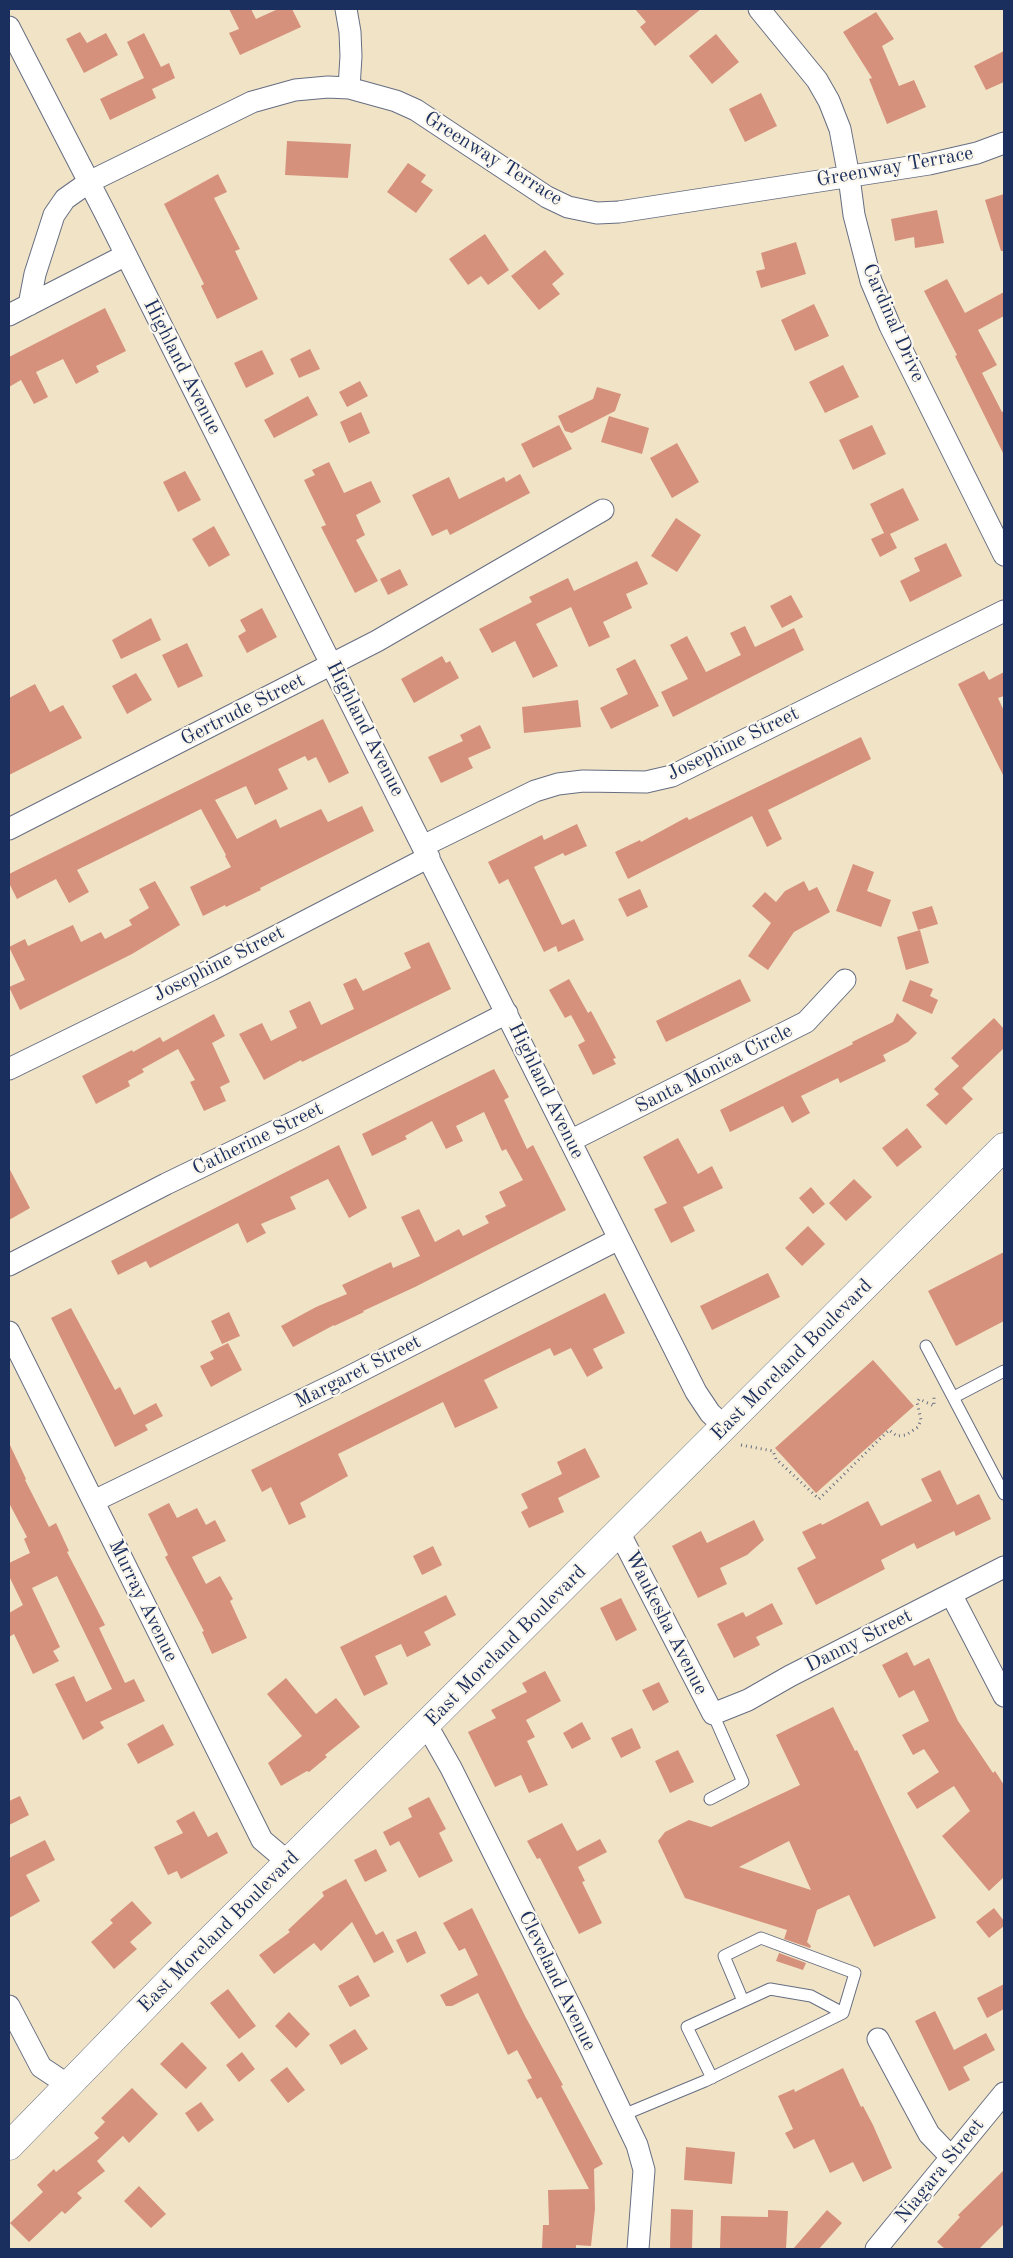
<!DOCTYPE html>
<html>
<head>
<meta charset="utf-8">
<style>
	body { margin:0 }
	#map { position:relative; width:1013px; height:2258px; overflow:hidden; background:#f1e3c6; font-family:"Old Standard TT",serif }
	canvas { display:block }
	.frame { position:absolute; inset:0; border:10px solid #1b2f5e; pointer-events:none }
</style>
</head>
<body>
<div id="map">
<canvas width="1013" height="2258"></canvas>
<div class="frame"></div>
</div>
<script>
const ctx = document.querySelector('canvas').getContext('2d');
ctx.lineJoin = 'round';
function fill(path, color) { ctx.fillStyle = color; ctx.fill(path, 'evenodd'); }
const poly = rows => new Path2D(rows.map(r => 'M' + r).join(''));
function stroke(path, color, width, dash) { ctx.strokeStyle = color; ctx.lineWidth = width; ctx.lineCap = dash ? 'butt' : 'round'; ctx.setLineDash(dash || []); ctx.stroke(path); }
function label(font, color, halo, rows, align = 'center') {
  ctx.font = font + ' "Old Standard TT",serif'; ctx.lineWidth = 4.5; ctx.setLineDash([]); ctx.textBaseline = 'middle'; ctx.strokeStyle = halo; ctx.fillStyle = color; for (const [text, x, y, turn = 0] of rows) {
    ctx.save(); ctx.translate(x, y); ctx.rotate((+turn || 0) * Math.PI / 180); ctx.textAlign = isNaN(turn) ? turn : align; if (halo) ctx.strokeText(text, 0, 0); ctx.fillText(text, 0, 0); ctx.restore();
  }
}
const building = poly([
	[229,9,251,9,256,19,278,9,292,9,301,27,240,55,229,33,239,29],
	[635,9,701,9,655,46,640,27,646,22],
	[876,12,894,39,882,46,899,86,914,80,926,107,887,124,869,79,872,78,843,32],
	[80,32,87,43,106,33,118,55,84,73,66,39],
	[144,33,161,67,169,63,175,78,152,89,156,98,110,120,100,99,144,78,127,42],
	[716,34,739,62,712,84,689,56],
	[1004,51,1004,82,986,90,974,66],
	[761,93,777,126,745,142,729,109],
	[287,141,351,144,348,178,285,175],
	[408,163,426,175,421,182,433,190,416,213,387,192],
	[218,174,227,192,214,198,240,249,235,251,258,299,217,319,201,286,204,284,164,204],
	[1004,194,1004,251,1001,251,985,200],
	[937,210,944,243,915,248,914,237,895,241,891,219],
	[485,234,509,270,488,285,481,276,468,285,449,259],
	[796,242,806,274,761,288,756,271,765,269,761,253],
	[545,250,564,274,552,284,560,294,539,310,511,276],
	[947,279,965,313,1004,292,1004,316,978,330,997,365,982,373,1002,412,1004,411,1004,455,955,356,957,355,924,291],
	[814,304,829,336,795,351,781,320],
	[105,308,126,351,96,366,99,372,76,384,63,359,36,372,48,397,34,404,21,380,9,387,9,357],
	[310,349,320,369,299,378,290,359],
	[262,350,274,374,246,388,234,363],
	[843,365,859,397,825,413,809,382],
	[360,381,368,396,347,407,339,392],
	[597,387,621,394,615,411,572,433,565,431,558,416,593,399],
	[308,396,318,415,274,438,264,420],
	[361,412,370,433,349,443,340,422],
	[609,416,649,428,642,454,601,442],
	[559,425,572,449,533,468,521,444],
	[872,425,886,454,853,470,839,440],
	[677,443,699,482,672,498,650,458],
	[329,462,344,493,371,481,381,502,356,515,365,535,356,540,378,581,355,593,321,527,326,525,304,480,315,475,312,470],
	[185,471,201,500,178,512,163,482],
	[520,474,530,493,450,535,447,529,432,536,412,495,449,477,459,499,504,477,506,482],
	[903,488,919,520,890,534,897,548,880,557,871,539,884,533,870,504],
	[676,518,701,535,677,572,651,556],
	[214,526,230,555,209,567,192,539],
	[946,543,962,576,910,602,900,581,920,571,914,558],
	[637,561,648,584,626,594,632,608,603,622,610,637,589,647,571,607,536,624,558,666,533,678,515,641,492,653,479,629,532,602,529,597,568,578,574,591],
	[400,569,408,585,388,595,380,579],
	[791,595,803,617,782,628,770,606],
	[262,608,277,637,247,653,238,636,246,631,240,620],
	[151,618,161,640,121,659,112,640],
	[745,626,755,647,794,628,804,650,673,717,661,692,688,679,670,645,687,636,706,672,741,655,730,633],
	[187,643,203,676,178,688,162,655],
	[442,656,446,663,450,661,459,678,414,703,401,679],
	[635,659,659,706,611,729,600,708,628,694,616,669],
	[984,671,989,680,1004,672,1004,696,998,698,1004,711,1004,777,958,684],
	[136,673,152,700,127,714,112,686],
	[35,684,50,712,63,705,82,738,9,775,9,698],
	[578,700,581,727,524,733,522,707],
	[323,719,349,773,329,783,316,757,308,761,305,756,278,769,288,789,255,805,246,786,215,800,237,839,276,819,280,828,321,809,328,822,362,806,374,831,260,888,261,890,226,907,225,905,203,916,190,887,231,867,225,856,226,855,201,809,77,870,89,892,69,903,56,879,17,899,9,883,9,874],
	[480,725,491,748,468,758,473,768,441,783,428,757,463,741,460,735],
	[861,737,871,759,768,810,782,839,767,847,752,816,628,879,615,852,640,840,641,842,687,817,689,820],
	[577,824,587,846,565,856,563,853,534,867,562,925,574,919,584,940,558,952,556,946,544,952,508,879,499,884,488,862,542,835,544,840],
	[853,864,874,872,867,891,891,900,881,927,836,911],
	[155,881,180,925,132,954,20,1010,9,987,25,980,9,947,25,939,28,946,73,925,81,942,101,932,105,939,132,925,129,920,149,908,139,889],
	[804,881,809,891,817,887,830,912,794,932,768,970,748,956,771,923,752,906,765,892,776,902,785,891],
	[640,889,648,907,627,917,618,899],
	[932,906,938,924,918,930,912,912],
	[920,930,929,963,906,970,897,937],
	[429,942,451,989,302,1062,301,1060,264,1080,239,1034,262,1023,271,1041,297,1028,289,1011,310,1001,321,1025,354,1009,343,984,356,978,363,991,411,968,404,953],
	[569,979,588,1013,591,1011,616,1058,613,1059,616,1064,593,1075,578,1045,585,1041,571,1015,565,1018,549,990],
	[740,979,751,1001,666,1042,656,1021],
	[910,980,933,989,930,996,938,1000,932,1014,902,1001],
	[897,1013,917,1033,908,1042,883,1055,886,1061,840,1083,838,1078,801,1096,810,1113,792,1123,783,1106,730,1132,720,1110,853,1044,852,1042,893,1022],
	[214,1014,225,1036,212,1043,230,1082,220,1087,226,1101,204,1111,190,1082,195,1080,178,1049,142,1069,144,1072,128,1081,130,1086,96,1104,82,1076,132,1050,133,1052,160,1037,163,1042],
	[994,1018,1004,1029,1004,1048,962,1088,973,1099,946,1125,926,1105,939,1094,934,1089,959,1066,951,1058],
	[494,1069,509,1097,504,1100,527,1149,533,1145,566,1210,415,1287,363,1311,364,1312,334,1326,334,1325,293,1347,281,1326,316,1307,347,1294,342,1285,391,1262,393,1268,420,1256,401,1217,419,1209,435,1242,459,1229,463,1236,489,1223,485,1216,506,1206,499,1192,523,1180,506,1149,502,1151,484,1112,456,1126,463,1141,446,1149,432,1121,405,1136,407,1139,372,1156,362,1134],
	[907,1128,922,1147,897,1167,882,1148],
	[678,1138,698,1174,712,1166,723,1188,683,1207,695,1231,671,1243,654,1209,667,1203,643,1157],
	[339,1145,367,1208,349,1218,328,1179,290,1197,296,1209,261,1224,266,1233,247,1243,238,1223,150,1268,146,1261,118,1275,111,1261],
	[9,1168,30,1208,9,1220],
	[854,1179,872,1197,846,1221,829,1203],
	[811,1187,825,1204,813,1214,799,1198],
	[808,1226,825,1244,802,1266,785,1248],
	[1004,1252,1004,1321,956,1346,928,1291],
	[768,1273,780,1297,712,1330,700,1306],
	[605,1293,625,1333,593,1349,603,1368,587,1377,571,1348,554,1356,550,1348,498,1373,484,1380,498,1408,455,1428,443,1402,338,1454,348,1476,300,1503,306,1517,289,1525,271,1487,262,1492,251,1470],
	[71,1308,115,1390,120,1387,134,1415,156,1403,163,1416,145,1425,148,1430,115,1447,51,1318],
	[229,1312,240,1336,222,1344,211,1321],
	[228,1343,242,1370,211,1387,200,1366,214,1359,210,1352],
	[873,1360,914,1406,816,1493,775,1448],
	[9,1443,26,1479,25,1480,49,1527,56,1523,69,1551,67,1552,105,1625,99,1628,125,1683,134,1679,145,1701,100,1722,104,1728,83,1740,55,1684,74,1676,86,1702,112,1689,57,1576,32,1588,60,1647,53,1651,59,1661,33,1674,14,1634,9,1637,9,1613,23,1605,9,1576,9,1563,30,1553,24,1539,27,1537,9,1503],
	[585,1448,600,1477,558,1498,564,1512,529,1528,521,1512,528,1508,521,1494,562,1474,557,1462],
	[940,1470,957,1505,979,1494,991,1519,956,1536,954,1531,917,1549,914,1543,881,1560,885,1569,816,1605,797,1568,816,1558,802,1532,821,1523,822,1525,868,1501,881,1526,932,1501,921,1479],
	[169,1503,177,1518,197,1508,206,1525,215,1520,226,1541,192,1557,206,1584,220,1576,233,1599,230,1601,247,1638,212,1654,202,1632,204,1631,165,1557,168,1555,148,1514],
	[754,1520,764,1540,747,1555,720,1568,727,1584,698,1598,672,1546,701,1531,707,1543],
	[433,1546,442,1565,422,1575,413,1556],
	[446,1595,456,1615,424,1632,431,1645,407,1657,401,1644,375,1656,388,1684,364,1696,340,1647],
	[621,1598,637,1630,616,1641,600,1608],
	[772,1603,783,1624,756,1637,760,1645,734,1658,717,1624,743,1612,746,1617],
	[907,1652,914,1666,929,1658,958,1721,993,1773,995,1771,1004,1785,1004,1877,989,1891,942,1836,970,1811,954,1786,917,1809,907,1793,939,1772,924,1749,913,1755,902,1735,929,1721,914,1690,899,1698,882,1665],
	[545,1671,561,1701,526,1720,535,1737,527,1741,548,1785,529,1793,521,1775,495,1787,468,1732,496,1718,491,1710,527,1692,522,1683],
	[286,1678,316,1714,336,1698,360,1727,325,1755,327,1757,309,1772,307,1771,281,1786,268,1763,302,1736,267,1694],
	[659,1682,669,1702,653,1711,642,1690],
	[833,1707,855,1751,857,1750,936,1918,874,1947,849,1895,817,1910,807,1942,811,1946,810,1948,784,1939,787,1930,685,1898,658,1841,665,1832,689,1820,711,1827,800,1785,776,1735],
	[789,1841,811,1890,739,1867],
	[582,1722,591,1739,572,1749,563,1733],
	[163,1724,174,1745,138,1764,127,1744],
	[632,1728,641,1748,621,1758,611,1738],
	[678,1750,694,1782,670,1793,655,1761],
	[20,1796,29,1815,9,1825,9,1801],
	[429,1797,446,1829,439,1833,453,1861,419,1878,399,1841,390,1846,383,1832,412,1817,408,1808],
	[194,1811,208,1837,217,1832,228,1853,181,1879,177,1871,168,1875,154,1847,183,1833,176,1821],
	[562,1823,577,1851,600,1839,607,1852,578,1867,585,1881,582,1882,602,1923,579,1934,540,1858,537,1859,527,1841],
	[45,1840,55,1860,26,1875,40,1901,9,1918,9,1858],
	[376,1849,387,1871,365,1882,354,1860],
	[346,1879,376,1935,383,1931,394,1952,374,1963,352,1922,321,1951,314,1943,274,1974,259,1955,290,1932,288,1930,324,1896,322,1892],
	[132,1901,152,1923,130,1942,137,1949,114,1969,91,1942,113,1923,110,1920],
	[472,1908,525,2016,563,2085,561,2086,603,2164,594,2169,595,2209,591,2246,576,2245,576,2249,542,2249,543,2225,549,2225,548,2190,589,2189,541,2097,537,2099,527,2080,532,2078,517,2050,508,2055,478,1993,452,2006,446,2006,440,1995,478,1975,465,1948,459,1951,443,1923],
	[994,1908,1004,1921,1004,1926,989,1938,976,1922],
	[416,1931,426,1953,407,1963,396,1940],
	[779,1953,806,1963,803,1970,776,1961],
	[358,1975,370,1996,350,2007,338,1986],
	[1004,1984,1004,2009,987,2018,977,1998],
	[228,1989,256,2026,239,2039,210,2003],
	[935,2011,954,2050,986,2033,995,2050,963,2067,970,2080,949,2091,915,2021],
	[289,2012,310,2034,296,2048,275,2026],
	[355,2029,368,2049,341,2065,329,2045],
	[182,2042,207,2068,186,2089,160,2064],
	[242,2052,255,2069,239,2082,226,2065],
	[287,2067,305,2090,288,2103,270,2080],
	[843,2068,861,2107,863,2106,873,2125,892,2168,863,2182,853,2162,830,2173,814,2139,794,2149,785,2133,793,2129,778,2096,794,2089,795,2092],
	[132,2088,158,2114,129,2143,123,2136,97,2161,105,2171,77,2193,82,2198,65,2214,62,2211,29,2242,10,2223,43,2192,37,2185,54,2169,56,2172,99,2138,94,2133,105,2122,101,2118],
	[201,2102,214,2120,198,2132,185,2113],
	[686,2147,735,2152,732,2184,684,2180],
	[1004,2170,1004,2224,979,2249,945,2249,937,2242,960,2217,958,2215],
	[139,2186,166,2214,151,2228,124,2201],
	[671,2209,693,2210,692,2249,670,2249],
	[768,2210,788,2211,786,2249,720,2249,721,2216,768,2217],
	[827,2210,842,2223,819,2249,793,2249]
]);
const path = poly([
	[741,1445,773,1451,776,1459,819,1499,889,1430,897,1436,906,1435,918,1427,921,1420,917,1402,919,1399,934,1406,934,1394]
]);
const lane = poly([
	[926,1346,1004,1494],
	[954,1397,1004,1371],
	[710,1799,743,1782,713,1714],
	[743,2001,724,1956,761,1938,855,1973,843,2013],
	[623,2115,705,2081,843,2013,811,1996,770,1989,687,2027,712,2078]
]);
const street = poly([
	[346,9,350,32,351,56,349,88],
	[759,9,817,80,829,101,840,129,849,177,854,215,871,281,890,326,1004,555],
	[9,27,105,213,696,1392,710,1413,725,1427],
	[29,305,35,274,54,215,65,199,89,182,252,102,295,90,328,87,349,88,396,101,416,110,547,197,568,207,597,213,619,212,929,164,977,153,1004,143],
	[9,315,126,255],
	[9,829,377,641,603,510],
	[423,846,535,791,558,784,583,781,646,782,672,776,1004,611],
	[9,1069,211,970,429,857],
	[570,1141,806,1022,845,980],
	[9,1265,166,1184,300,1119,507,1013],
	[9,1332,262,1840,288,1862],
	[94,1501,339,1382,619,1239],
	[619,1532,713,1714,748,1700,790,1676,1004,1567],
	[951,1594,1004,1696],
	[426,1724,451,1768,576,2018,637,2145,644,2170,638,2249],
	[9,2006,41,2067,68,2085],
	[878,2039,929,2134,951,2157],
	[876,2249,1004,2093]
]);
const secondary = poly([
	[9,2146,191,1959,1004,1147]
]);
const streetNames = [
	["Greenway Terrace",493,159,32],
	["Greenway Terrace",895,167,-10],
	["Cardinal Drive",893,323,66],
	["Highland Avenue",182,367,63],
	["Gertrude Street",243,710,-27],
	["Highland Avenue",365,729,63],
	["Josephine Street",733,744,-26],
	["Josephine Street",219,964,-27],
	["Santa Monica Circle",714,1069,-27],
	["Highland Avenue",546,1091,64],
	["Catherine Street",258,1139,-26],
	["East Moreland Boulevard",792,1360,-45],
	["Margaret Street",358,1372,-27],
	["Murray Avenue",143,1601,64],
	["Waukesha Avenue",666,1623,63],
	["Danny Street",859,1641,-27],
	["East Moreland Boulevard",506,1646,-45],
	["East Moreland Boulevard",219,1932,-45],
	["Cleveland Avenue",557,1981,64],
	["Niagara Street",940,2171,-51]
];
fill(building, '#d6917c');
stroke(lane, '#666e82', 13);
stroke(street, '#666e82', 23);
stroke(secondary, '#666e82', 29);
stroke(path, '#666e82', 3, [1, 4]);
stroke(lane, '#fff', 11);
stroke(street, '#fff', 21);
stroke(secondary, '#fff', 28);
label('20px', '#1b2f5e', '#fbf7ec', streetNames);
</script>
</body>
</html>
